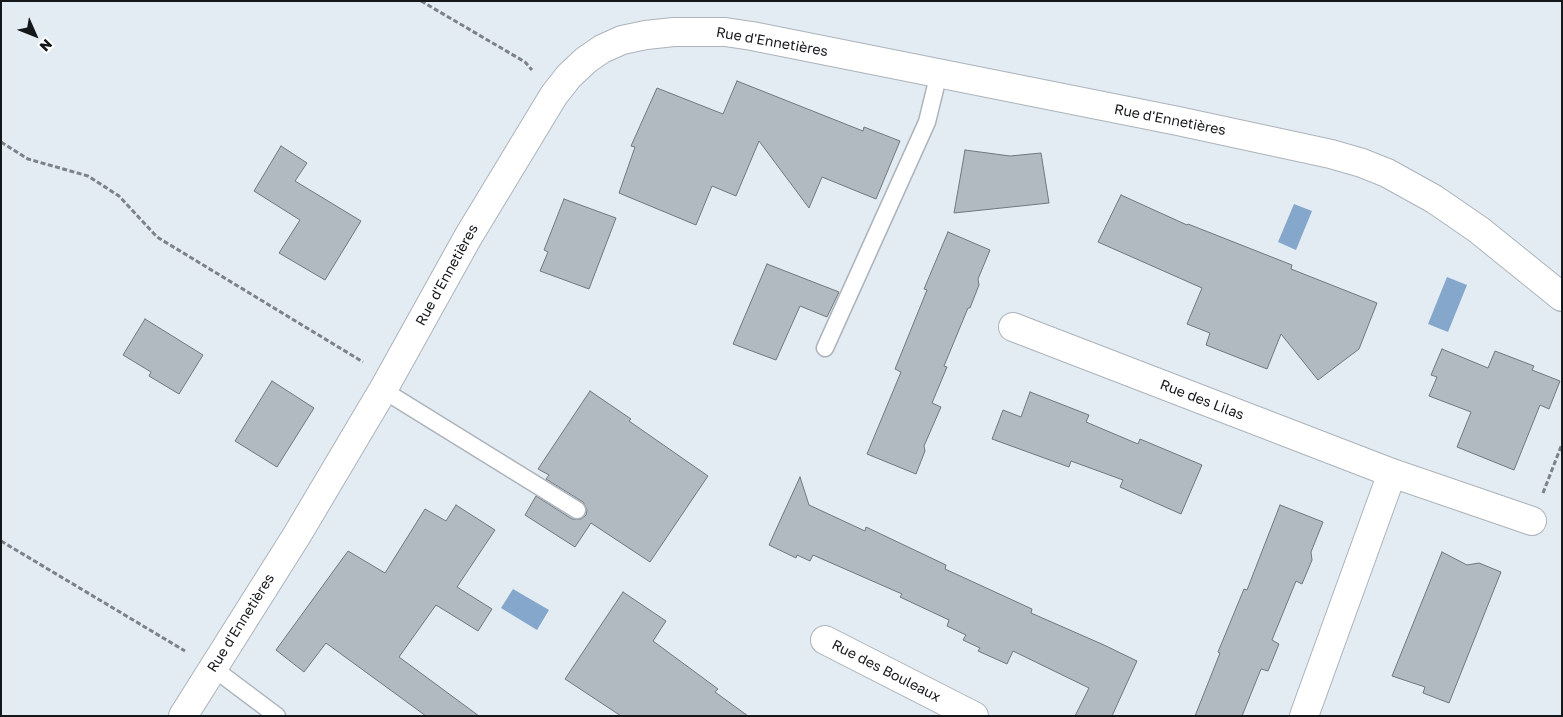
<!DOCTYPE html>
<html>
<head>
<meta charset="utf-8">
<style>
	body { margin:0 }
	#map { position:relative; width:1563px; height:717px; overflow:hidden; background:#e3ebf3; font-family:"Golos Text",sans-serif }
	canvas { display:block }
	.frame { position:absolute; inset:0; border:2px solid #15181b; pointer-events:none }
	.north { position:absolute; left:10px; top:10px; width:50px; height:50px; -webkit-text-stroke:4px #fff; paint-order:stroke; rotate:134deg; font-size:14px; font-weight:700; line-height:20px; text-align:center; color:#15181b }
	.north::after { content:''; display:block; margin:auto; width:18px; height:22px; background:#15181b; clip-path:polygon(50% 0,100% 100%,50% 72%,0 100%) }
</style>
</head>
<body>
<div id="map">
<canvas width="1563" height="717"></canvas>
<div class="frame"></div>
<div class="north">N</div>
</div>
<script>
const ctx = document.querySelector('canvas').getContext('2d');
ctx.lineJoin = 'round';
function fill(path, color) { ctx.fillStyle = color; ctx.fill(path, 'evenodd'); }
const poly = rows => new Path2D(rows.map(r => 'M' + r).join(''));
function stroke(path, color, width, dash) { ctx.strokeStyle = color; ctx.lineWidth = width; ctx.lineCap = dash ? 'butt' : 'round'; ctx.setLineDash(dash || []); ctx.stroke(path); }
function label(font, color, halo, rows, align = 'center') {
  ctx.font = font + ' "Golos Text",sans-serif'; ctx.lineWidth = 4.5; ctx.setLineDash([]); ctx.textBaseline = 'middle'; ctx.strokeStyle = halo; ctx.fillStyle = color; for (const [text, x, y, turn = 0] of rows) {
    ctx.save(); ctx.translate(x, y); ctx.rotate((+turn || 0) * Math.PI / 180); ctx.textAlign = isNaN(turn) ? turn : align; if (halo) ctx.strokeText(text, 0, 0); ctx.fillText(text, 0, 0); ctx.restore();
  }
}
const water = poly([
	[1294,204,1312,211,1296,250,1278,242],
	[1447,277,1467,285,1448,332,1428,324],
	[513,589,549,610,537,630,501,608]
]);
const building = poly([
	[737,81,863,131,864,127,900,141,876,199,822,177,809,208,759,141,736,196,712,186,696,225,619,193,635,147,631,146,657,88,723,114,737,81],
	[281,146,307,163,295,181,361,221,325,280,279,253,300,220,254,191,281,146],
	[965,150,1010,156,1041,153,1049,203,954,213,965,150],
	[1121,195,1187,225,1188,224,1292,265,1291,269,1377,303,1359,349,1318,380,1281,334,1267,369,1206,345,1210,333,1187,324,1202,288,1098,242,1121,195],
	[564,199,616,218,589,289,540,271,548,252,544,250,564,199],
	[948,232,990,250,978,279,979,285,970,308,968,308,944,366,947,367,932,403,941,407,924,446,925,451,916,474,867,454,901,372,895,369,927,290,924,289,948,232],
	[767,264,839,292,827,317,800,306,776,360,733,344,767,264],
	[145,319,203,355,179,394,149,376,151,372,123,355,145,319],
	[1442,349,1488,368,1495,351,1534,366,1532,370,1560,381,1549,409,1540,405,1514,470,1457,447,1471,412,1429,396,1437,377,1431,375,1442,349],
	[272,381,314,408,277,467,235,441,272,381],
	[590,391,631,419,629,421,708,476,650,562,591,523,575,547,525,515,536,496,572,519,581,519,586,515,587,510,583,502,546,479,549,475,538,469,590,391],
	[1030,392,1089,415,1086,422,1138,444,1140,439,1202,465,1181,514,1120,487,1123,480,1071,461,1069,467,992,439,1003,410,1021,417,1030,392],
	[800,477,809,505,865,531,866,527,946,565,945,569,1032,609,1031,613,1104,645,1137,661,1112,716,1075,716,1089,688,1013,651,1007,664,978,651,980,648,963,640,966,635,947,626,949,620,900,597,902,594,813,555,810,561,797,555,796,558,769,545,800,477],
	[456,505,495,530,457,587,492,609,478,631,436,605,399,657,479,716,426,716,326,643,304,672,276,650,348,551,385,573,425,509,446,521,456,505],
	[1280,505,1323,522,1311,552,1312,560,1302,584,1296,581,1272,640,1279,644,1268,671,1261,669,1242,716,1195,716,1220,653,1218,652,1244,589,1247,590,1280,505],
	[1442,552,1467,565,1479,563,1501,572,1449,703,1423,693,1425,687,1392,676,1442,552],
	[623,592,666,621,653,641,718,689,715,692,748,716,621,716,565,679,623,592]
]);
const path = poly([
	[421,1,525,62,532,70],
	[1,142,28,159,88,176,119,196,157,237,363,362],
	[1543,493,1562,444],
	[1,541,185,651]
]);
const service = poly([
	[825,348,927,122,939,73],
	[383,390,577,510],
	[213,668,277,716]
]);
const minor = poly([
	[1013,327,1392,473,1532,521],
	[825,640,974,716],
	[1304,716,1392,473]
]);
const tertiary = poly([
	[183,716,297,535,383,390,468,237,554,95,569,76,586,60,602,49,622,40,646,35,674,32,725,32,752,36,1178,121,1331,154,1362,163,1387,173,1434,199,1479,230,1562,297]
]);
const streetNames = [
	["Rue d'Ennetières",772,42,10],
	["Rue d'Ennetières",1170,120,11],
	["Rue d'Ennetières",447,275,-61],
	["Rue des Lilas",1202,400,21],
	["Rue d'Ennetières",241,623,-58],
	["Rue des Bouleaux",886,671,27]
];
fill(water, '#84a7cb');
fill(building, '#b1b9c1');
stroke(building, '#70777f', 1);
stroke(service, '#acb3bb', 19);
stroke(minor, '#acb3bb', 30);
stroke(tertiary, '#acb3bb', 30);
stroke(path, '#7c8287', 3, [5, 2.5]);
stroke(service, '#fff', 16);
stroke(minor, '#fff', 28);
stroke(tertiary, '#fff', 28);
label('14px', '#15181b', '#fff', streetNames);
</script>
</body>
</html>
